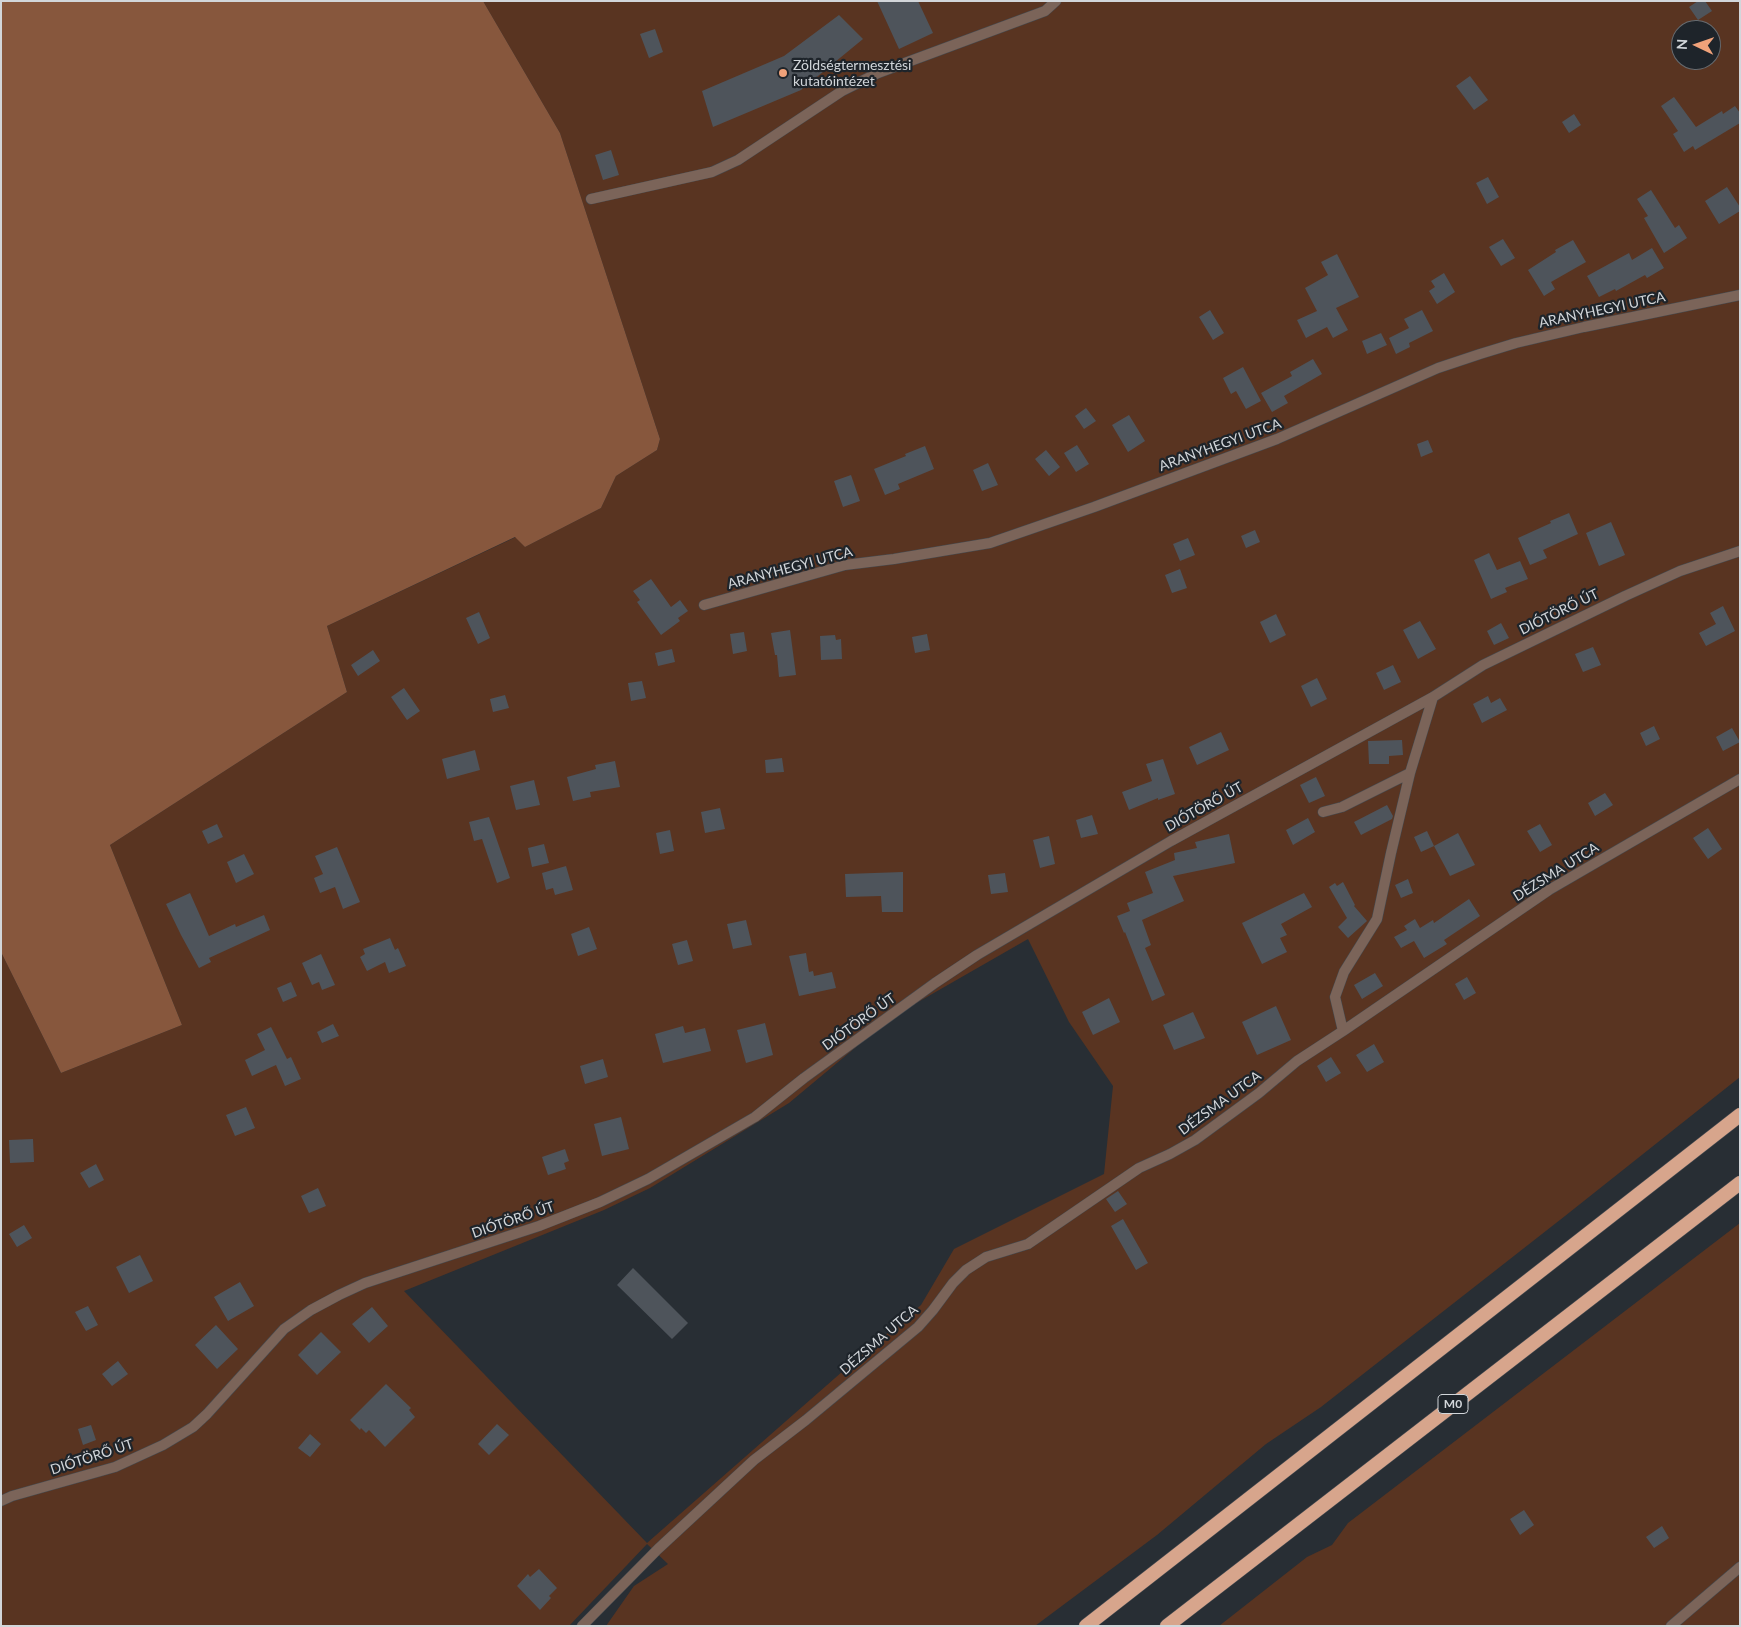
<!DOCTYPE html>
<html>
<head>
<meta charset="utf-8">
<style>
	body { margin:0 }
	#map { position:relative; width:1741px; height:1627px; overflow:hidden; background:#282e34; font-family:Lato,sans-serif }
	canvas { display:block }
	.frame { position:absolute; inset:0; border:2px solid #d2d6da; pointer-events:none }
	.north { position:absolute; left:1671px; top:20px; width:50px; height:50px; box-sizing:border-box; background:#1e242a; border:1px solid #666b70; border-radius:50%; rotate:273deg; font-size:14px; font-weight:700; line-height:20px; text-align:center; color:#d2d6da }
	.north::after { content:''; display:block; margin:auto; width:18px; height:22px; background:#f0a27a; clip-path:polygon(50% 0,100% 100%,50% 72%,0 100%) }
</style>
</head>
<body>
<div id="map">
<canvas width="1741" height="1627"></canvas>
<div class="frame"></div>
<div class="north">N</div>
</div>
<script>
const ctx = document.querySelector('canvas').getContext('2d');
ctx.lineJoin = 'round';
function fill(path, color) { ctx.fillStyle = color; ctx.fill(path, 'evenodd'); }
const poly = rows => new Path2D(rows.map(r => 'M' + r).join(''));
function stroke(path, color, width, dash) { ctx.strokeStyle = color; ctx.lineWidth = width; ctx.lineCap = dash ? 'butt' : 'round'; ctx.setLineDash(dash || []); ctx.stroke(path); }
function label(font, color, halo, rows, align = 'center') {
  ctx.font = font + ' Lato,sans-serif'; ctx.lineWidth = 4.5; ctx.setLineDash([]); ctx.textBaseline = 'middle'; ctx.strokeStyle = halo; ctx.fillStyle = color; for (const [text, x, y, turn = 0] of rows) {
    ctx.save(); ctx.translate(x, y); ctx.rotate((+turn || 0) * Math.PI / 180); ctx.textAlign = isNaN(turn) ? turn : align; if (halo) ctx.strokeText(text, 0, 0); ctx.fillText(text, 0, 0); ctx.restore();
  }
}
const green = poly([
	[483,1,1740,1,1740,1077,1565,1216,1321,1407,1266,1444,1157,1535,1035,1626,606,1626,634,1586,668,1564,647,1544,569,1626,1,1626,1,952,61,1073,182,1025,110,845,347,692,327,626,516,537,525,547,601,508,616,476,657,450,660,439,560,133],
	[1681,30,1711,30,1711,60,1681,60],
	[1028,939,1069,1022,1113,1086,1104,1174,954,1249,921,1305,851,1364,647,1543,404,1291,604,1210,650,1188,789,1103,892,1017],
	[1740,1223,1740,1626,1219,1626,1307,1557,1332,1545,1348,1523]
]);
const forest = poly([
	[1,1,483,1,560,133,660,439,657,450,616,476,601,508,525,547,515,537,327,626,347,692,110,845,182,1025,61,1073,1,952]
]);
const building = poly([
	[877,1,918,1,933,33,899,49],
	[1698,1,1705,1,1712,11,1698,20,1689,7],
	[839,15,863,39,801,90,713,127,702,91,784,56],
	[655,29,663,52,649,58,640,34],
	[1470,76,1488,100,1474,110,1456,86],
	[1674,97,1696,127,1722,111,1723,114,1735,106,1740,113,1740,123,1695,150,1693,146,1684,152,1673,134,1678,131,1661,106],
	[1574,114,1581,125,1569,133,1562,122],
	[611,150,619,175,603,180,595,155],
	[1488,177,1499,197,1487,204,1476,183],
	[1727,187,1740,207,1740,211,1719,224,1705,201],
	[1651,190,1675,228,1679,225,1687,238,1664,253,1644,218,1648,216,1637,199],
	[1503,239,1515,258,1501,266,1489,247],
	[1573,240,1586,262,1551,282,1555,289,1544,296,1528,270,1556,252,1555,250],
	[1652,248,1664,268,1647,278,1645,275,1616,291,1615,289,1599,297,1587,276,1629,253,1632,260],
	[1337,254,1359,297,1336,308,1348,330,1333,338,1327,327,1306,338,1297,320,1317,311,1305,288,1328,275,1321,262],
	[1444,273,1455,292,1437,304,1429,291,1435,287,1431,281],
	[1210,310,1224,333,1213,340,1199,317],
	[1422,310,1433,331,1409,343,1410,347,1396,354,1389,338,1409,328,1404,319],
	[1381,333,1387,345,1367,354,1362,341],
	[1313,359,1322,374,1284,396,1288,403,1272,412,1261,393,1292,376,1290,372],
	[1243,367,1261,401,1246,409,1236,391,1231,394,1223,378],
	[1086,408,1096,421,1084,429,1075,416],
	[1129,415,1145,441,1128,452,1112,425],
	[1428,440,1433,452,1421,457,1417,444],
	[1077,445,1089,464,1076,472,1064,453],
	[925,446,934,469,898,484,900,489,885,495,874,469,906,456,905,454],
	[1046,450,1060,467,1049,476,1035,459],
	[988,463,998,485,982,491,973,470],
	[851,475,860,501,843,507,834,481],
	[1569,513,1578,534,1543,550,1547,558,1530,565,1518,538,1551,523,1550,521],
	[1611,522,1625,555,1599,566,1586,533],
	[1255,530,1260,542,1246,548,1241,536],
	[1188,538,1195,555,1180,561,1173,544],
	[1489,553,1497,570,1520,561,1528,579,1505,588,1507,592,1491,599,1474,560],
	[1180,569,1187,588,1172,593,1165,575],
	[651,579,671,607,680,600,688,611,678,618,680,621,661,635,637,602,640,600,633,591],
	[1723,606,1735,631,1706,646,1699,633,1716,624,1710,613],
	[479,612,490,638,478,644,466,618],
	[1276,614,1286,635,1270,643,1260,622],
	[1420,621,1436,649,1418,659,1403,630],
	[1501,623,1509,638,1494,645,1487,631],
	[790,630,796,675,779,677,777,655,775,655,771,633],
	[744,632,747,651,733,654,730,634],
	[927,634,930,650,915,653,912,637],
	[835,635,836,640,841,639,842,659,821,660,820,636],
	[1593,647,1601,665,1583,672,1575,654],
	[672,649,675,662,658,666,655,653],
	[373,650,380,661,358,676,351,665],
	[1393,665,1401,682,1384,690,1376,673],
	[1317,678,1327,699,1311,707,1301,686],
	[642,681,646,698,631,701,628,683],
	[404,688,420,711,407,720,391,697],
	[505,695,509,708,493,712,490,699],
	[1488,696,1491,703,1500,698,1507,710,1482,723,1473,704],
	[1654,726,1660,739,1646,746,1640,733],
	[1732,728,1740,742,1723,751,1716,737],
	[1221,732,1229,750,1197,765,1189,747],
	[1402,740,1403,755,1389,756,1389,764,1369,764,1368,741],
	[475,750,480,770,447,779,442,759],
	[782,758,784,772,766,773,765,760],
	[1163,759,1175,794,1158,800,1158,798,1129,810,1122,792,1152,781,1146,764],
	[615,761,620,787,590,792,591,797,573,801,567,777,596,769,595,765],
	[1316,777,1325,796,1309,803,1300,785],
	[534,780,540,805,516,810,510,786],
	[1605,793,1613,805,1595,816,1588,803],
	[1387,805,1393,816,1392,819,1361,835,1354,822],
	[720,808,725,829,705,833,701,812],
	[1092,815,1098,834,1081,838,1076,820],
	[489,817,510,878,497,883,482,839,474,841,469,822],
	[1308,818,1315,832,1293,845,1286,830],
	[217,824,223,837,208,844,202,831],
	[1540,824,1552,845,1540,852,1527,831],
	[1708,828,1722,849,1708,859,1693,838],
	[670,830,674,851,660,854,656,833],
	[1427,831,1434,846,1421,852,1414,837],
	[1458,833,1475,865,1450,876,1434,846],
	[1229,834,1235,863,1173,876,1184,901,1142,920,1151,945,1145,948,1165,995,1152,1001,1125,932,1124,933,1117,916,1130,911,1127,903,1153,893,1145,872,1175,860,1174,853,1197,848,1195,842],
	[1049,836,1055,864,1040,868,1033,840],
	[544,844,549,863,532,867,528,848],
	[337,847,360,902,343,909,335,887,320,893,314,878,323,874,315,856],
	[244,854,254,874,236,883,227,862],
	[566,866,573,890,555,895,553,888,546,890,542,873],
	[903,872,903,912,882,912,881,896,846,897,845,874],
	[1005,873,1008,892,991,894,988,875],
	[1408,879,1413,893,1401,898,1395,885],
	[1343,882,1355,905,1354,906,1367,921,1348,938,1338,927,1347,918,1329,887,1335,883,1337,886],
	[190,893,209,936,235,924,236,927,264,915,270,930,209,958,211,962,199,968,181,935,166,904],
	[1304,893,1312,907,1281,924,1287,935,1280,938,1287,952,1262,964,1242,923],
	[1469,899,1480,916,1444,940,1447,944,1424,958,1414,941,1401,948,1394,937,1407,930,1404,926,1415,919,1420,928,1433,920,1434,923],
	[746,920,752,945,733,949,727,924],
	[589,927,597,949,578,956,571,934],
	[390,938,395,950,398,948,406,966,389,973,385,962,367,971,360,957,365,954,363,949],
	[687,940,693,961,678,965,672,944],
	[806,953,809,972,813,971,814,976,832,972,836,988,799,996,789,956],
	[321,954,335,985,322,990,319,982,312,985,302,963],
	[1375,973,1383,986,1362,999,1354,985],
	[1467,977,1476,993,1464,1000,1455,984],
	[291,982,297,996,283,1002,277,988],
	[1109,998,1120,1022,1093,1035,1082,1012],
	[1276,1006,1291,1040,1257,1055,1242,1022],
	[1193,1012,1205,1038,1174,1050,1163,1025],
	[765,1023,773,1055,746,1063,737,1030],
	[333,1024,339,1036,322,1043,317,1032],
	[683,1026,685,1033,705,1028,711,1051,663,1063,655,1034],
	[271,1027,287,1059,291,1057,301,1079,285,1086,276,1065,252,1076,245,1060,265,1050,257,1034],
	[1374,1044,1384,1062,1367,1072,1356,1055],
	[1331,1057,1341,1073,1326,1082,1317,1066],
	[603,1059,608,1077,585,1084,580,1066],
	[246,1107,255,1128,235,1136,226,1115],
	[621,1117,629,1149,602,1156,594,1124],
	[33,1139,34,1162,10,1163,9,1140],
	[565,1149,569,1161,564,1163,566,1169,548,1175,542,1157],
	[96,1164,104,1180,89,1188,80,1173],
	[318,1188,326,1206,309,1213,301,1196],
	[1118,1191,1127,1204,1115,1212,1106,1199],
	[1123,1219,1148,1263,1136,1270,1111,1226],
	[24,1225,32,1238,17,1247,9,1234],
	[140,1255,153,1281,129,1293,116,1267],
	[633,1268,688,1323,672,1339,617,1285],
	[240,1282,254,1306,228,1321,214,1297],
	[88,1306,98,1325,86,1331,75,1312],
	[372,1307,388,1326,369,1343,352,1324],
	[216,1325,238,1349,217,1369,195,1345],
	[321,1332,341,1352,317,1375,298,1355],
	[118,1361,128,1374,112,1386,102,1374],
	[386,1384,411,1408,409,1410,415,1417,385,1447,369,1430,366,1433,361,1428,360,1430,350,1420],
	[497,1424,509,1435,489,1455,478,1444],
	[91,1425,96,1440,83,1445,78,1429],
	[310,1434,321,1444,310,1457,298,1448],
	[1524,1510,1534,1525,1520,1535,1510,1519],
	[1662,1526,1669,1538,1654,1548,1646,1537],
	[539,1569,557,1588,549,1596,551,1598,540,1610,517,1586,528,1574,530,1577]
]);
const minor = poly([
	[591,199,712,172,738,160,842,91,878,73,1045,11,1056,1],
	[704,605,845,565,894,559,990,543,1094,507,1277,439,1438,368,1480,354,1516,343,1584,327,1740,295],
	[1323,812,1342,807,1410,773],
	[1343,1031,1549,890,1740,779],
	[1,1501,12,1496,115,1467,163,1445,193,1427,207,1414,284,1329,311,1310,339,1295,365,1283,539,1226,600,1202,648,1179,755,1117,804,1078,935,983,977,955,1171,841,1433,697,1483,665,1625,596,1680,571,1740,551],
	[582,1626,658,1549,754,1460,806,1420,918,1327,933,1310,953,1283,966,1270,986,1257,1028,1244,1139,1168,1170,1154,1195,1140,1259,1093,1297,1061,1343,1031,1335,997,1344,972,1377,919,1391,853,1410,773,1433,697]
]);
const tertiary = poly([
	[1671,1626,1740,1567]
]);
const trunk = poly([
	[1086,1626,1740,1115],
	[1167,1626,1740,1183]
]);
const markers = [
	[783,73,5,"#f0a27a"]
];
const shields = [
	[1453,1404,30]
];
const shieldNames = [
	["M0",1453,1404]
];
const poiNames = [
	["Zöldségtermesztési",793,65],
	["kutatóintézet",793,81]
];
const streetNames = [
	["ARANYHEGYI UTCA",1602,310,-12],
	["ARANYHEGYI UTCA",1220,445,-20],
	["ARANYHEGYI UTCA",790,568,-15],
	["DIÓTÖRŐ ÚT",1559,612,-26],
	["DIÓTÖRŐ ÚT",1204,807,-29],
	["DÉZSMA UTCA",1556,872,-32],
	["DIÓTÖRŐ ÚT",859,1022,-36],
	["DÉZSMA UTCA",1220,1103,-36],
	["DIÓTÖRŐ ÚT",513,1220,-19],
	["DÉZSMA UTCA",879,1340,-41],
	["DIÓTÖRŐ ÚT",92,1457,-18]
];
fill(green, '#593421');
fill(forest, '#87573d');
fill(building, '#4e545b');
stroke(minor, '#43494f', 11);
stroke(tertiary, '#43494f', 11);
stroke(trunk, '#43494f', 15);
stroke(minor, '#7b6459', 10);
stroke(tertiary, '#7b6459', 10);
stroke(trunk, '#d7a58c', 14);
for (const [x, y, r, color] of markers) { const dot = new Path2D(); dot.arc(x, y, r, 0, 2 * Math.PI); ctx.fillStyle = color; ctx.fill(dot); stroke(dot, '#1e242a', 2); }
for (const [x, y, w] of shields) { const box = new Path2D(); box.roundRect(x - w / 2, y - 9.5, w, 19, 4); ctx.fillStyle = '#1e242a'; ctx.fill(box); stroke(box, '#d2d6da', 1); }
label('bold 12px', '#d2d6da', null, shieldNames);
label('14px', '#d2d6da', '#1e242a', poiNames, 'left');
label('14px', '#d2d6da', '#1e242a', streetNames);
</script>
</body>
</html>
